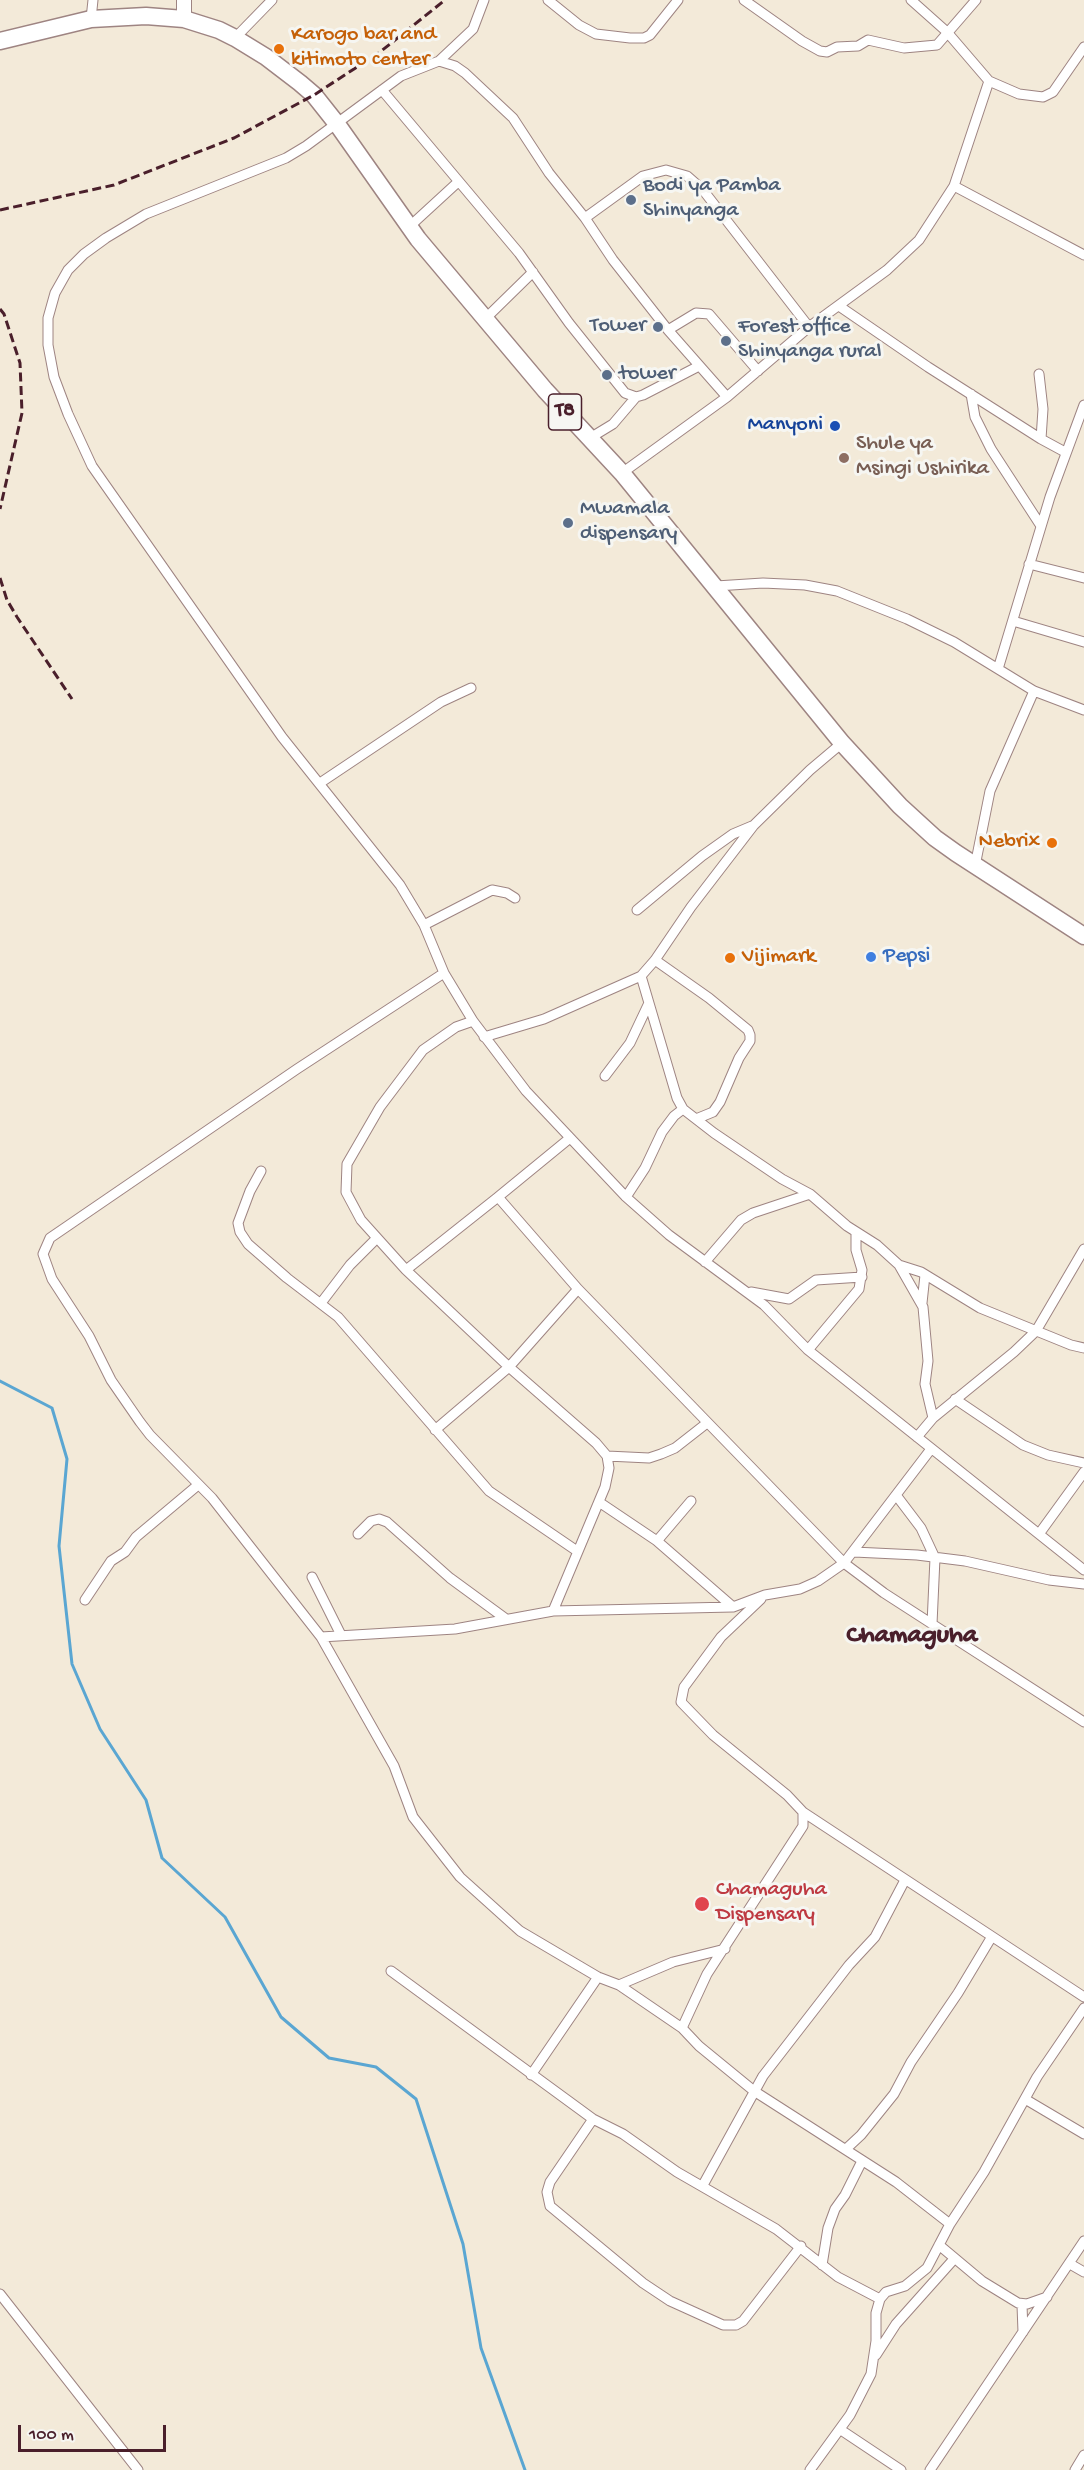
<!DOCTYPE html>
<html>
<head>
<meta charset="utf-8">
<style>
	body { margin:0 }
	#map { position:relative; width:1084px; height:2470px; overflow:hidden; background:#f3ead9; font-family:"Gochi Hand",sans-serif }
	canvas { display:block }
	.scale { position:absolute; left:18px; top:2425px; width:148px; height:27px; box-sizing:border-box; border:3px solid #4a1f2b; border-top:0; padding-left:8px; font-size:18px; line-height:21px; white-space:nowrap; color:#4a1f2b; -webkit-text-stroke:4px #f6f6f2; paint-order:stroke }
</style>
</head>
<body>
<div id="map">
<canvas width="1084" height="2470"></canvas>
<div class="scale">100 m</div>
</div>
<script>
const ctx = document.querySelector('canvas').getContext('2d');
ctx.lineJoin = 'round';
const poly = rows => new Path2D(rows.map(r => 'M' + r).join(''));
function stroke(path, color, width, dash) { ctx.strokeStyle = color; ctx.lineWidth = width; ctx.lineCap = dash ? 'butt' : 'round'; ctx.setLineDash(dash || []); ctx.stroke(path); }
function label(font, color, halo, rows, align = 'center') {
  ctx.font = font + ' "Gochi Hand",sans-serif'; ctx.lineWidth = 6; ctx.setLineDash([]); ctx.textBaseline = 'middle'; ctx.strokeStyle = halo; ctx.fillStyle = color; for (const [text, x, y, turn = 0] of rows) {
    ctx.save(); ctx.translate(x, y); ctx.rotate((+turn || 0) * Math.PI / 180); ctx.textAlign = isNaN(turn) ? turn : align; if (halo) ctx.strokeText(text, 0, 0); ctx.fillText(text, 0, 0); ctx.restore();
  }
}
const stream = poly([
	[0,1381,52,1408,67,1459,59,1546,72,1664,100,1729,146,1800,162,1858,225,1917,281,2017,329,2058,376,2067,416,2099,463,2244,481,2348,525,2470]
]);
const street = poly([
	[548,0,579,25,596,34,630,38,644,38,650,35,678,0],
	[744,0,802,41,820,51,827,52,837,47,858,46,868,40,904,48,937,45,976,0],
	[911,0,947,32,989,81,1019,94,1043,97,1053,92,1084,47],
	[91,19,93,0],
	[235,38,272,0],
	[439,61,473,29,484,0],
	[382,90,519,253,569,323,625,393,636,397,643,395,699,366],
	[954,186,1084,255],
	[585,218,643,176,666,170,687,176,703,190,809,327],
	[409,227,458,182],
	[839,306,928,367,1041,439,1065,452],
	[486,318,533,272],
	[668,330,696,313,709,314,758,371],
	[1039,374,1043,409,1041,439],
	[971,394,975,417,991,449,1041,526],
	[727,397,668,330,613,260,585,218,549,173,513,118,465,73,455,66,439,61,401,76,306,146,286,158,146,214,106,238,84,254,68,270,55,293,48,318,48,345,54,377,68,414,92,466,282,737,400,885,424,925,444,973,473,1021,526,1091,626,1197,669,1235,764,1305,808,1350,1084,1570],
	[590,438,613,424,636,397],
	[622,473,727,397,809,327,887,270,919,240,954,186,989,81],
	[1029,564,1084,578],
	[716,586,763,583,805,585,837,591,907,619,954,642,1034,691,1084,710],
	[1013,621,1084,642],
	[998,669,1050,497,1084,405],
	[320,783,441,702,471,688],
	[975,866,990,791,1034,691],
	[637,910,702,856,733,834,752,826],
	[424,925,492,890,507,893,515,898],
	[655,960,709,998,748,1030,750,1035,750,1041,739,1058,720,1102,713,1112,696,1119],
	[444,973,297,1069,50,1238,43,1254,52,1279,89,1336,111,1380,140,1422,150,1435,212,1498,321,1637,394,1766,413,1817,460,1877,520,1931,598,1977,619,1985,682,2028,699,2046,754,2091,896,2182,950,2224],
	[641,976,677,1098,683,1109,714,1133,782,1179,810,1194,847,1226,877,1245,899,1265,921,1272,980,1308,1071,1345,1084,1348],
	[473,1021,456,1027,423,1050,380,1107,347,1164,346,1192,361,1220,406,1270,509,1367,596,1443,607,1456,609,1468,605,1487,553,1611],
	[484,1037,544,1019,641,976,655,960,691,907,754,825,810,770,842,743],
	[605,1076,630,1043,648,1005],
	[570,1138,498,1197,578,1289,844,1563,884,1593,1084,1722],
	[261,1171,250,1191,238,1223,240,1232,248,1244,287,1278,338,1317,489,1491,577,1551],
	[626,1197,645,1168,662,1132,674,1116,683,1109],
	[705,1262,741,1220,753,1213,810,1194],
	[899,1265,923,1307,928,1361,925,1384,933,1418],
	[406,1270,498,1197],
	[751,1292,789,1299,816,1280,862,1277],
	[321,1303,350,1265,376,1239],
	[922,1303,925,1275],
	[808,1350,859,1289,862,1270,856,1250,856,1232],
	[955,1399,1023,1445,1048,1455,1084,1463],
	[435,1430,509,1367,578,1289],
	[917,1437,933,1418,1014,1352,1036,1331,1084,1249],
	[607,1456,649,1458,661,1454,675,1448,707,1423],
	[896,1495,921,1528,935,1558,932,1624],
	[599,1502,657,1541,733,1607],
	[358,1534,371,1521,379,1519,387,1522,450,1578,506,1619],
	[1039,1534,1084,1472],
	[657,1541,691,1501],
	[854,1552,917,1555,965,1561,1049,1580,1084,1584],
	[312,1577,341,1635],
	[85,1600,111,1561,125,1552,136,1537,198,1485],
	[321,1637,455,1629,553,1611,733,1607,765,1595,800,1589,818,1581,844,1563,931,1449],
	[803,1812,1084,1997],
	[391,1971,593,2119,623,2134,677,2172,776,2229,838,2277,880,2299],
	[619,1985,673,1962,725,1949],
	[682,2028,707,1974,803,1826,803,1812,787,1795,713,1735,681,1702,684,1687,721,1637,761,1599],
	[531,2075,598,1977],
	[1025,2099,1084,2134],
	[593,2119,550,2182,547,2192,550,2206,643,2283,670,2301,723,2325,736,2325,743,2321,801,2246],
	[846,2149,861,2135,894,2094,911,2062,958,1993,991,1938],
	[703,2185,763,2076,849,1965,875,1937,905,1880],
	[939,2245,982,2281,1018,2303,1027,2304,1047,2297],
	[1070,2264,1084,2272],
	[822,2265,828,2228,835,2209,845,2195,862,2161],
	[0,2294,138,2470],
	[1022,2305,1023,2332],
	[876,2355,896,2324,954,2259],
	[841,2430,901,2470],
	[810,2470,850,2415,871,2374,876,2341,876,2313,880,2299,886,2292,905,2286,927,2268,950,2224,984,2172,1037,2077,1084,2008],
	[930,2470,1084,2241],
	[1075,2470,1084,2455]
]);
const secondary = poly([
	[184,19,184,0]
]);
const highway = poly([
	[0,41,91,19,146,16,184,19,219,30,235,38,266,57,300,83,314,95,337,124,418,239,545,390,622,473,842,743,900,806,935,838,956,853,1084,936]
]);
const rail = poly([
	[0,210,114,185,234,138,314,95,380,52,445,0],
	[0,309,4,314,20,363,22,413,0,509],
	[0,578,7,600,17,617,72,699]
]);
const markers = [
	[279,49,6,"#e8710a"],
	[631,200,6,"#5c6f8a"],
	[658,327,6,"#5c6f8a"],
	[726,341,6,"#5c6f8a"],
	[607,375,6,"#5c6f8a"],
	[835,426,6,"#1a4fb4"],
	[844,458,6,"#8d6e63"],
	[568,523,6,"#5c6f8a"],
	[1052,843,6,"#e8710a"],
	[871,957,6,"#3f7fe0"],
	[730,958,6,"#e8710a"],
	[702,1904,8,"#e0444e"]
];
const shields = [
	[565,412,33]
];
const shieldNames = [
	["T8",565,412]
];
const foodNames = [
	["Karogo bar and",291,36],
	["kitimoto center",291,61],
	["Nebrix",1040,843,"right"],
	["Vijimark",742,958]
];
const serviceNames = [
	["Bodi ya Pamba",643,187],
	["Shinyanga",643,212],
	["Tower",646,327,"right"],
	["Forest office",738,328],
	["Shinyanga rural",738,353],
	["tower",619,375],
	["Mwamala",580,510],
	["dispensary",580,535]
];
const transitNames = [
	["Manyoni",823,426]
];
const educationNames = [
	["Shule ya",856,445],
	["Msingi Ushirika",856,470]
];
const shopNames = [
	["Pepsi",883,957]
];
const healthNames = [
	["Chamaguha",716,1891],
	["Dispensary",716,1916]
];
const quarterNames = [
	["Chamaguha",912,1637]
];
stroke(stream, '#5aa6d2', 3);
stroke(street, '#9e8482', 11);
stroke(secondary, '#9e8482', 16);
stroke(highway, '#9e8482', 19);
stroke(street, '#fff', 9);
stroke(secondary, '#fff', 14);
stroke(highway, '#fff', 16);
stroke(rail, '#4a1f2b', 3, [9, 4.5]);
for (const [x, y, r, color] of markers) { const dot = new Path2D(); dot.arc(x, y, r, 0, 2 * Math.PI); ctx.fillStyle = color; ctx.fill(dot); stroke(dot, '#f6f6f2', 2); }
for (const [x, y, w] of shields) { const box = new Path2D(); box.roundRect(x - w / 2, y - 18, w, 36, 4.5); ctx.fillStyle = '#f6f6f2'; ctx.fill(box); stroke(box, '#4a1f2b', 1.5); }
label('bold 21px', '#4a1f2b', null, shieldNames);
label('22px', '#c56008', '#f6f6f2', foodNames, 'left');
label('22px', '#4e5e75', '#f6f6f2', serviceNames, 'left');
label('22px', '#164399', '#f6f6f2', transitNames, 'right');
label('22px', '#785e54', '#f6f6f2', educationNames, 'left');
label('22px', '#366cbe', '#f6f6f2', shopNames, 'left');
label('22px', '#be3a42', '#f6f6f2', healthNames, 'left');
label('bold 26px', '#4a1f2b', '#f6f6f2', quarterNames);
</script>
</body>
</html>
